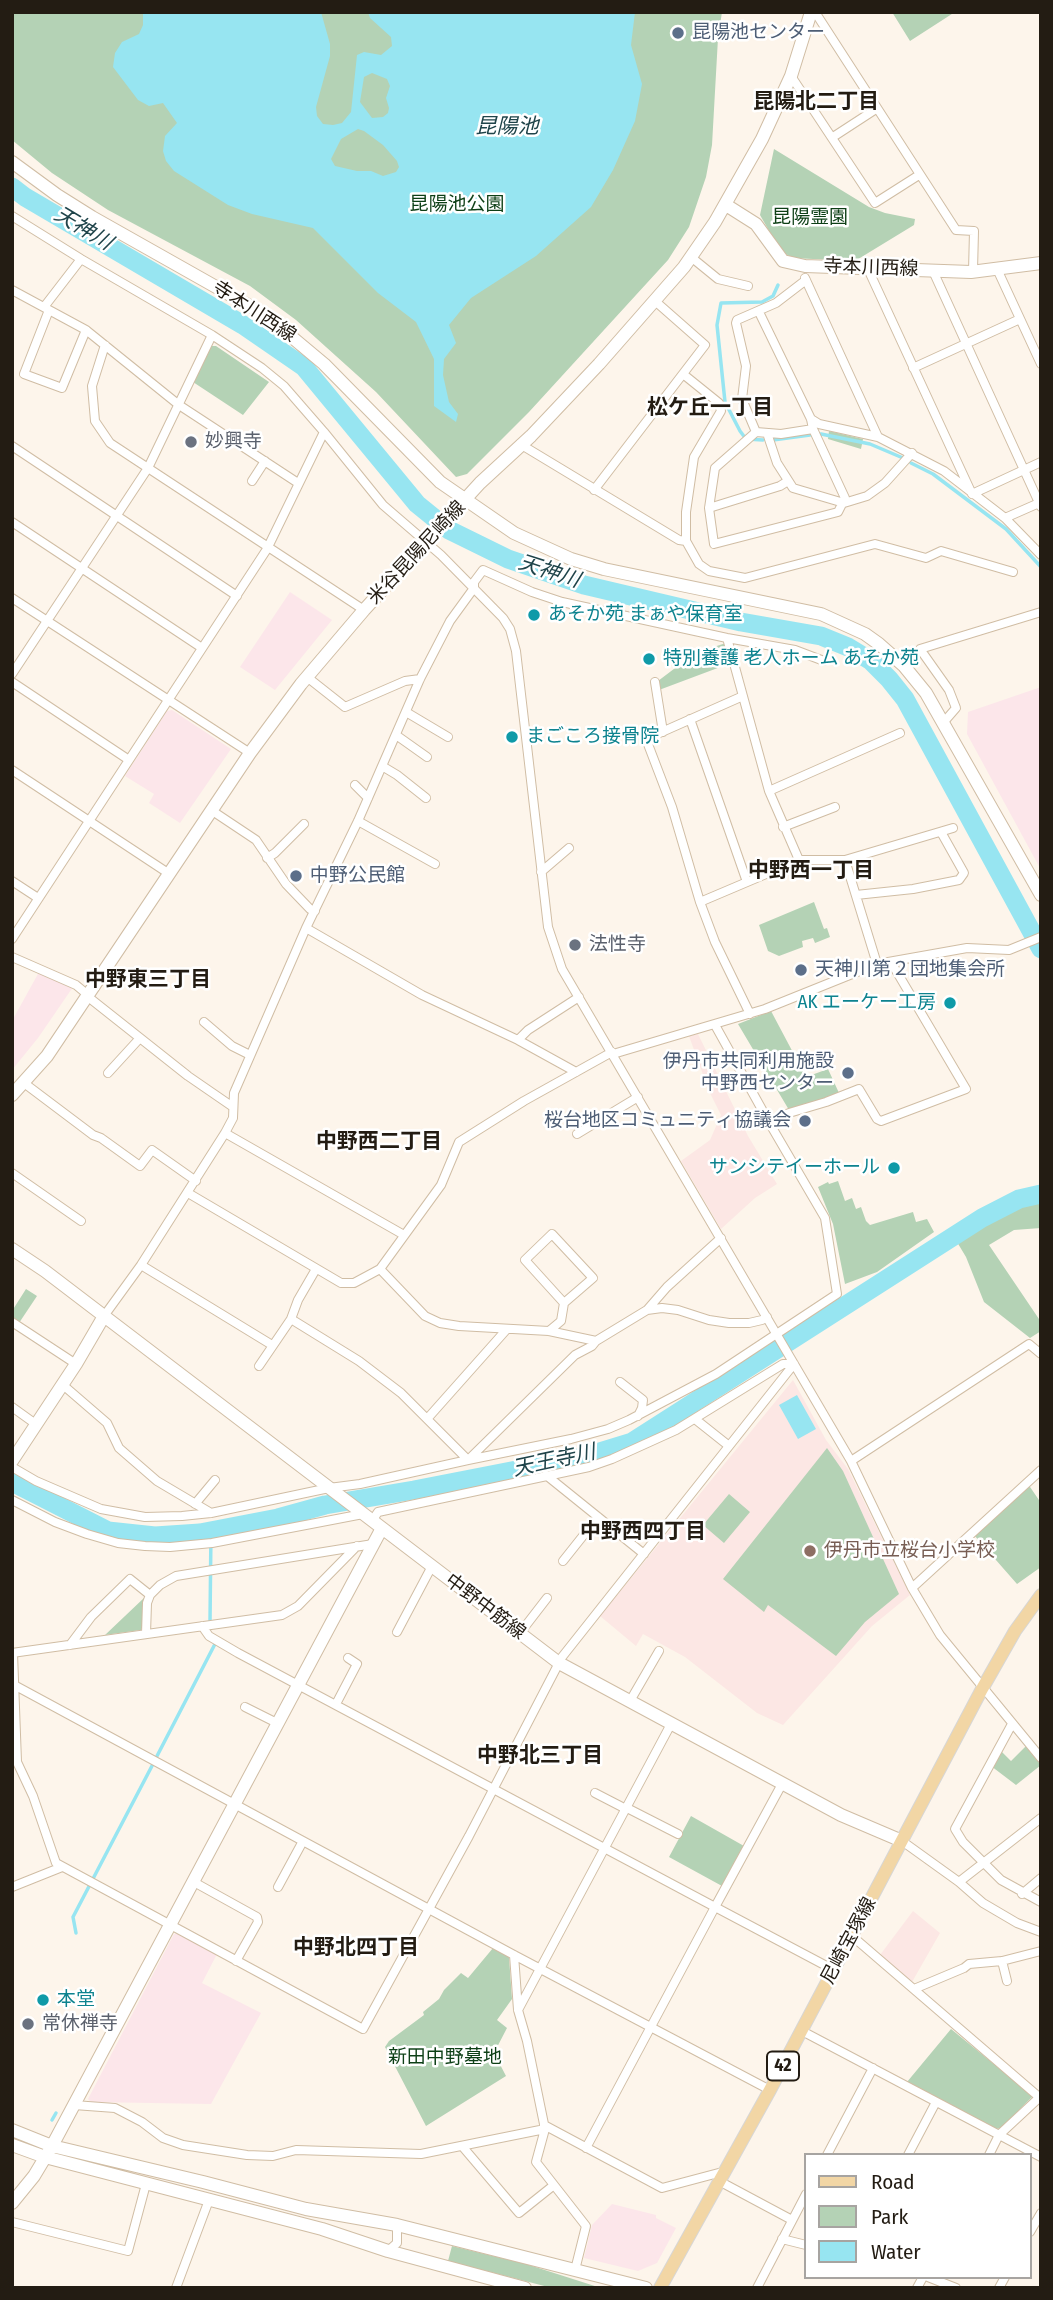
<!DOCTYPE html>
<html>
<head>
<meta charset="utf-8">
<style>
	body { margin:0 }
	#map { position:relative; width:1053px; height:2300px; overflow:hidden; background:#fdf5eb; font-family:"Fira Sans Condensed",sans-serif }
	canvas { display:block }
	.frame { position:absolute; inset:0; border:14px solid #231c13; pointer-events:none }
	.legend { position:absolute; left:804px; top:2153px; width:228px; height:126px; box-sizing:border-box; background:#fff; border:2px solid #a7a4a1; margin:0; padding:9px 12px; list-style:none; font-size:21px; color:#231c13 }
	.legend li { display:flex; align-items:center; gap:14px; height:35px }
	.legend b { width:35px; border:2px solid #a7a4a1 }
</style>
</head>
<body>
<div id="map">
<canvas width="1053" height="2300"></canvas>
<div class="frame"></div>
<ul class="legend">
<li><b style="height:9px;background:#f2d6a5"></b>Road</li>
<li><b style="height:19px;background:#b4d2b5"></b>Park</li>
<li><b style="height:19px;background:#97e5f1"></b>Water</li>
</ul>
</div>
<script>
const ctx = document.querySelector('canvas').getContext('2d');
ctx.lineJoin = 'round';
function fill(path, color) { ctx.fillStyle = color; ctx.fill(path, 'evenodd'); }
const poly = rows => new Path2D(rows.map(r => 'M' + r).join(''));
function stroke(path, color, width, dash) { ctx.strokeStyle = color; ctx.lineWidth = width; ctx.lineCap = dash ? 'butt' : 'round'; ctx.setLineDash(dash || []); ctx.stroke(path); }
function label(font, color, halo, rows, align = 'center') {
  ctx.font = font + ' "Fira Sans Condensed","Noto Sans JP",sans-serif'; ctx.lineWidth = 5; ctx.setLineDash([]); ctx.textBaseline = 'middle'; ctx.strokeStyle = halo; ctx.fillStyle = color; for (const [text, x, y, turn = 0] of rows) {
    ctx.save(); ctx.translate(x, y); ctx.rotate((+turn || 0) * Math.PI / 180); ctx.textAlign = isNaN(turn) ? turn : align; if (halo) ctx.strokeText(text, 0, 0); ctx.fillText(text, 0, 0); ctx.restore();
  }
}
const commercial = poly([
	[290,592,332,620,275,690,240,667],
	[1041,687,1041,870,967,734,968,712],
	[172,710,231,749,180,823,149,803,154,794,125,776,167,711],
	[39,972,73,987,38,1038,12,1070,12,1021],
	[178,1933,217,1954,202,1983,261,2013,211,2104,91,2102,88,2099,174,1934],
	[612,2204,656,2215,656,2218,676,2228,657,2263,638,2271,584,2258,592,2225]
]);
const education = poly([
	[698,1034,748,1136,777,1184,755,1198,721,1229,681,1161,710,1140,721,1115,709,1091,689,1036],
	[793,1380,826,1440,848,1469,910,1595,872,1626,783,1725,757,1713,685,1657,643,1634,636,1646,600,1616],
	[913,1911,940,1933,912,1982,880,1955]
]);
const green = poly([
	[12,12,722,12,718,38,712,145,706,177,689,227,668,260,529,412,467,474,456,477,376,392,296,320,250,286,108,210,52,173,12,140],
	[892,12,955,12,910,41],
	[774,149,869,207,885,213,915,219,914,225,855,261,792,258,780,250,760,215],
	[210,346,216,346,269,382,243,415,193,382],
	[829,431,863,439,861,449,828,439],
	[726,643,731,663,659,690,658,681,695,653],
	[814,902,824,929,827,928,830,937,815,943,813,938,802,941,803,947,779,956,768,951,759,925],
	[771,1011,806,1077,828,1069,839,1093,811,1104,789,1110,738,1024],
	[838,1181,845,1201,852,1198,856,1209,861,1207,866,1221,870,1225,913,1212,916,1222,927,1219,934,1232,877,1272,845,1284,833,1224,818,1187,828,1182,829,1184],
	[1034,1198,1041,1198,1041,1228,1014,1230,989,1245,1041,1322,1041,1331,1030,1338,984,1302,966,1257,957,1242,1002,1213],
	[26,1289,37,1296,19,1323,12,1318,12,1311],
	[827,1448,843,1471,899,1594,865,1622,836,1656,768,1605,764,1612,723,1579],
	[1028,1484,1041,1503,1041,1567,1017,1584,974,1535],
	[729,1494,750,1512,724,1543,703,1525],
	[145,1597,143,1625,141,1630,105,1635],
	[1026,1746,1041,1765,1016,1785,991,1766,1000,1750,1011,1761],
	[691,1816,744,1846,722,1886,669,1857],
	[493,1948,509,1957,512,1999,497,2020,507,2028,494,2053,506,2076,426,2126,385,2047,389,2041,424,2015,423,2012,439,1999,444,1990,461,1973,468,1978],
	[951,2029,1033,2096,1001,2128,995,2129,907,2082],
	[452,2246,526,2264,601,2288,552,2288,448,2261]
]);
const water = poly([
	[143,12,321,12,330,44,330,56,316,107,317,116,323,124,333,125,342,123,351,112,357,55,364,52,381,55,392,46,391,37,370,18,368,12,635,12,631,45,642,84,635,121,613,170,591,207,536,256,471,298,449,325,456,343,444,359,443,375,449,402,458,414,456,422,434,406,434,359,416,322,378,293,313,228,252,214,228,205,174,171,166,161,163,151,165,136,177,123,163,103,149,106,138,100,113,67,115,53,122,42,139,34,143,25],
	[372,73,387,79,390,86,386,98,389,108,388,113,383,117,372,118,360,102,364,77],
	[358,129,364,131,383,145,397,161,399,167,396,172,383,176,371,171,357,171,335,166,331,159,341,139],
	[797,1395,816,1429,798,1439,779,1405]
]);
const stream = poly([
	[821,434,870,444,903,458],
	[763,440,746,439,740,431,725,402,717,325,721,303,762,302,773,296,778,285],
	[773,440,810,435],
	[911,463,933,474,1006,529,1041,567],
	[210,1622,211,1530],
	[157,1756,215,1644],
	[76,1933,73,1917,153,1764],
	[52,2120,56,2113]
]);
const river = poly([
	[12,187,25,197,243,325,304,367,417,504,449,530,508,559,584,585,741,622,821,636,848,647,871,661,889,679,905,699,1041,949],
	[12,1482,108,1531,155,1536,200,1533,278,1518,325,1505,414,1490,583,1457,632,1442,982,1218,1019,1199,1041,1194]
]);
const street = poly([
	[815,12,956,230,974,231,973,271],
	[791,76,875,203,919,175],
	[833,137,876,109],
	[12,216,81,259,212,335,262,368,284,386,324,432,383,505,441,555,503,618,510,629,516,651,548,927,562,969,851,1461,912,1588,940,1635,1041,1758],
	[691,257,718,279,748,286],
	[867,267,972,494,1041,462],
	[997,269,1041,364],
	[933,271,1041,507],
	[805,278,878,437],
	[12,290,49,310,24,374,62,388,86,330],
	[44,307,81,259],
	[49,310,86,330,179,405,298,483],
	[759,312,811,419,813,429,845,498,838,512,714,544,709,508,715,468,756,432,781,434,813,429],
	[105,345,92,386,95,421,110,443,148,468,212,335],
	[913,368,1020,319],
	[683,374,719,403,721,411,694,457,686,512,686,541,699,564,709,571,745,578,875,544,926,558,941,551,1013,572],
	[811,419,819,424,878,437,944,471,1005,518,1041,555],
	[756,432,742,399,746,366,736,323,737,320,776,303,806,280],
	[767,433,777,463,793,488,844,503,867,496,885,483,912,453],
	[520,444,679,540,686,541],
	[12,446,237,596],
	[252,481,265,461],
	[594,490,705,345,655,301],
	[709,508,780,486,788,481],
	[1005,518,1039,503],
	[12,522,202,648],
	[12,598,250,753],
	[727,638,769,791,799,860],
	[12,674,148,468,364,610],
	[307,677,345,707,405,681,420,679],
	[12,682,129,760],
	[655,682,663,732],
	[743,696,646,739,672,807,700,902,715,942,750,1014],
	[406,712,448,737],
	[690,719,747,882],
	[943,723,956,708,949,690,920,649,1041,612],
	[396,735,427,757],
	[382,766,397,775,426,798],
	[12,770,168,873],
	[355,785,368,798],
	[769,791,900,733],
	[211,810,256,840,286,884,310,909,315,911],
	[358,821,435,864],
	[783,827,835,807],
	[267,858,275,853,304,824],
	[845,860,877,964],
	[541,872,569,848],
	[12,881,38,898],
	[856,895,913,889,959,880,964,873,941,832],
	[700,902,799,860,845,860,953,828],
	[306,928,422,995,518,1040,576,1072],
	[12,939,267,549,324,432],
	[12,957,76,985,88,995],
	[87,996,188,1076,233,1107],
	[204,1022,232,1046,250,1055],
	[715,1025,770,1124],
	[518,1040,528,1030,579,997],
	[613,1054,765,1009,877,964,967,948,1009,950,1041,937],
	[108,1073,140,1038],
	[24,1083,93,1135,101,1138,140,1166,152,1150,196,1181],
	[225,1133,404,1235],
	[577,1134,638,1097],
	[12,1173,81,1221],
	[188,1193,341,1283,354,1283,380,1269,441,1185,459,1142,524,1101,612,1052],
	[141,1265,272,1345],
	[380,1269,425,1316,440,1323,459,1326,549,1331,596,1341,647,1310,662,1308,678,1310,709,1320,729,1323,749,1323,762,1320,767,1317],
	[647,1310,667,1287,721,1238],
	[104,1316,141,1265,225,1133,233,1118,234,1093,306,928,358,821,420,679,450,621,474,588,474,582,483,570,532,592,562,602,727,638,795,650,824,661],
	[12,1322,76,1364],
	[549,1331,561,1321,564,1303,593,1278,552,1234,525,1260,564,1303],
	[259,1366,291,1319,298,1300,316,1269],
	[620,1382,643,1400,642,1408,638,1416],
	[63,1385,107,1423,119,1448,157,1481,211,1513],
	[12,1407,37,1425],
	[427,1419,507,1329],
	[695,1419,729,1446],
	[468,1460,571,1439,608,1429,629,1420,716,1374,837,1294,825,1218,770,1124,789,1113,826,1102,859,1089,877,1119,881,1121,966,1089,891,962],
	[468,1460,575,1355,592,1346,596,1341],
	[851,1461,1029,1344,1041,1354],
	[12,1467,36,1481,101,1509,145,1517,182,1516,211,1513,329,1488,360,1484,468,1460,401,1393,359,1361,291,1319],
	[546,1475,644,1554],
	[12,1500,55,1522,87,1534,118,1543,145,1546,170,1547,212,1543,363,1514],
	[195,1504,215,1480],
	[372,1521,378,1512,589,1467,612,1459,676,1430,783,1364,794,1364],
	[563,1561,598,1517],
	[912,1588,1041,1470],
	[202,1626,209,1636,238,1653,715,1907,586,2148],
	[397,1632,432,1566],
	[520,1633,547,1598],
	[146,1634,147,1603,150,1595,160,1585,176,1576,373,1544],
	[70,1645,91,1617,130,1579,150,1595],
	[12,1653,282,1615,298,1606,357,1546],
	[13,1653,17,1762,33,1796,56,1863,363,2029,469,1836,562,1657,794,1364],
	[14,1685,514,1955,770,2090],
	[630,1701,659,1651],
	[336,1704,357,1664,348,1658],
	[245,1707,277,1723],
	[1012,1724,955,1829,963,1842,1001,1880,1041,1902],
	[782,1784,715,1907,834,1970],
	[595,1793,626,1809],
	[627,1808,678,1834],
	[902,1841,959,1882,983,1903,1017,1923,1041,1932],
	[192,1881,257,1917,258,1922,236,1961],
	[959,1882,1041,1818],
	[12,1887,62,1867],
	[278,1887,303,1841],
	[1022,1894,1041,1878],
	[852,1936,1039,2097],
	[1002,1961,1007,1981],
	[914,1989,964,1968,969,1964,1002,1961,1041,1951],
	[518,2010,671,1724],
	[802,2031,1041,2157],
	[74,2105,115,2108,142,2122,163,2138,183,2145,247,2155,273,2156,296,2150,421,2154,545,2129,527,2041,518,2010,514,1955],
	[544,2125,662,2188,726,2171],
	[545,2129,536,2162,586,2226,575,2270],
	[462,2146,519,2213,554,2185],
	[827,2155,873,2068],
	[908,2155,936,2102],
	[989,2155,999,2135,1041,2096],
	[719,2181,792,2220],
	[12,2222,128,2251,146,2184],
	[1030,2232,1041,2213],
	[782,2239,806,2245],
	[388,2251,397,2243,397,2225],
	[928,2277,956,2288],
	[176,2288,209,2200],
	[757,2288,806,2194],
	[917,2288,923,2277],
	[999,2288,1005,2277]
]);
const secondary = poly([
	[12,162,57,195,92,217,248,305,275,323,324,364,440,482,514,533,571,559,604,569,821,614,865,634,879,644,904,666,926,693,1041,895],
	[726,205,756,224,783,261,805,266,971,272,1041,263],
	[12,1095,47,1056,250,753,301,684,364,610,480,483,531,436,599,364,684,267,715,222,762,139,791,76,811,12],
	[12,1249,45,1271,559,1663,841,1815,902,1841],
	[12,1461,76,1364,104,1316],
	[12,2130,52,2146,203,2182,306,2209,397,2225,646,2288],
	[12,2145,45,2157,322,2229,388,2251,525,2288],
	[12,2203,34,2176,52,2146,382,1528]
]);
const primary = poly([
	[660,2288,770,2090,982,1689,1015,1631,1041,1595]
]);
const markers = [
	[678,33,7,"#5c6f8a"],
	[191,442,7,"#6b7280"],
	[534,615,7,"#0f9aa8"],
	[649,659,7,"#0f9aa8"],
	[512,737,7,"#0f9aa8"],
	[296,876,7,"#5c6f8a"],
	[575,945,7,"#6b7280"],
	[801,970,7,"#5c6f8a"],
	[950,1003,7,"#0f9aa8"],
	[848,1073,7,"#5c6f8a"],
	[805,1121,7,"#5c6f8a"],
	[894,1168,7,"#0f9aa8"],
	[810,1551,7,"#8d6e63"],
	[43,2000,7,"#0f9aa8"],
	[28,2024,7,"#6b7280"]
];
const shields = [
	[783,2066,32]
];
const shieldNames = [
	["42",783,2066]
];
const serviceNames = [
	["昆陽池センター",692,33],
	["中野公民館",310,876],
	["天神川第２団地集会所",815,970],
	["伊丹市共同利用施設",834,1062,"right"],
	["中野西センター",834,1084,"right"],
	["桜台地区コミュニティ協議会",791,1121,"right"]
];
const parkNames = [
	["昆陽池公園",457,205],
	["昆陽霊園",810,218],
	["新田中野墓地",445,2058]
];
const streetNames = [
	["寺本川西線",871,268,2],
	["寺本川西線",254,312,33],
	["米谷昆陽尼崎線",417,553,-47],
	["中野中筋線",485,1607,37],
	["尼崎宝塚線",849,1941,-62]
];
const worshipNames = [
	["妙興寺",205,442],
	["法性寺",589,945],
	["常休禅寺",42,2024]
];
const cultureNames = [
	["あそか苑 まぁや保育室",548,615],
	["特別養護 老人ホーム あそか苑",663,659],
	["まごころ接骨院",526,737],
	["AK エーケー工房",936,1003,"right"],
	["サンシテイーホール",880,1168,"right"],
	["本堂",57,2000]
];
const educationNames = [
	["伊丹市立桜台小学校",824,1551]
];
const neighbourhoodNames = [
	["昆陽北二丁目",816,102],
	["松ケ丘一丁目",710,408],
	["中野西一丁目",811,871],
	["中野東三丁目",148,980],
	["中野西二丁目",379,1142],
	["中野西四丁目",643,1532],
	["中野北三丁目",540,1756],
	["中野北四丁目",356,1948]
];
const waterNames = [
	["昆陽池",507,127],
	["天神川",83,229,31],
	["天神川",549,572,18],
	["天王寺川",554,1461,-12]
];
fill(commercial, '#fce6ea');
fill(education, '#fce7e4');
fill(green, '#b4d2b5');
fill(water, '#97e5f1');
stroke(stream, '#97e5f1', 3.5);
stroke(river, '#97e5f1', 19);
stroke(street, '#d0bda4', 10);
stroke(secondary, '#d0bda4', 14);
stroke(primary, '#d7d6d5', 14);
stroke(street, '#fff', 8);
stroke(secondary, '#fff', 12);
stroke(primary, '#f2d6a5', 12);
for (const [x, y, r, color] of markers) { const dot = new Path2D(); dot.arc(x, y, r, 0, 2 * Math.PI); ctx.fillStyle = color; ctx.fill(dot); stroke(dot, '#fff', 2.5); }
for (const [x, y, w] of shields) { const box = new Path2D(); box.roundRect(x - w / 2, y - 14.5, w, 29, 5); ctx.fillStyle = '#fff'; ctx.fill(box); stroke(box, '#231c13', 2); }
label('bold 18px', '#231c13', null, shieldNames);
label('19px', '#4e5e75', '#fff', serviceNames, 'left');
label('19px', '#0d3f16', '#fff', parkNames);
label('19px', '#231c13', '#fff', streetNames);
label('19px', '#5b616d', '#fff', worshipNames, 'left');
label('19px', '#0d838f', '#fff', cultureNames, 'left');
label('19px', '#785e54', '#fff', educationNames, 'left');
label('bold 21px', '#231c13', '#fff', neighbourhoodNames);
label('italic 21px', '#1f444a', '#fff', waterNames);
</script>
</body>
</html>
